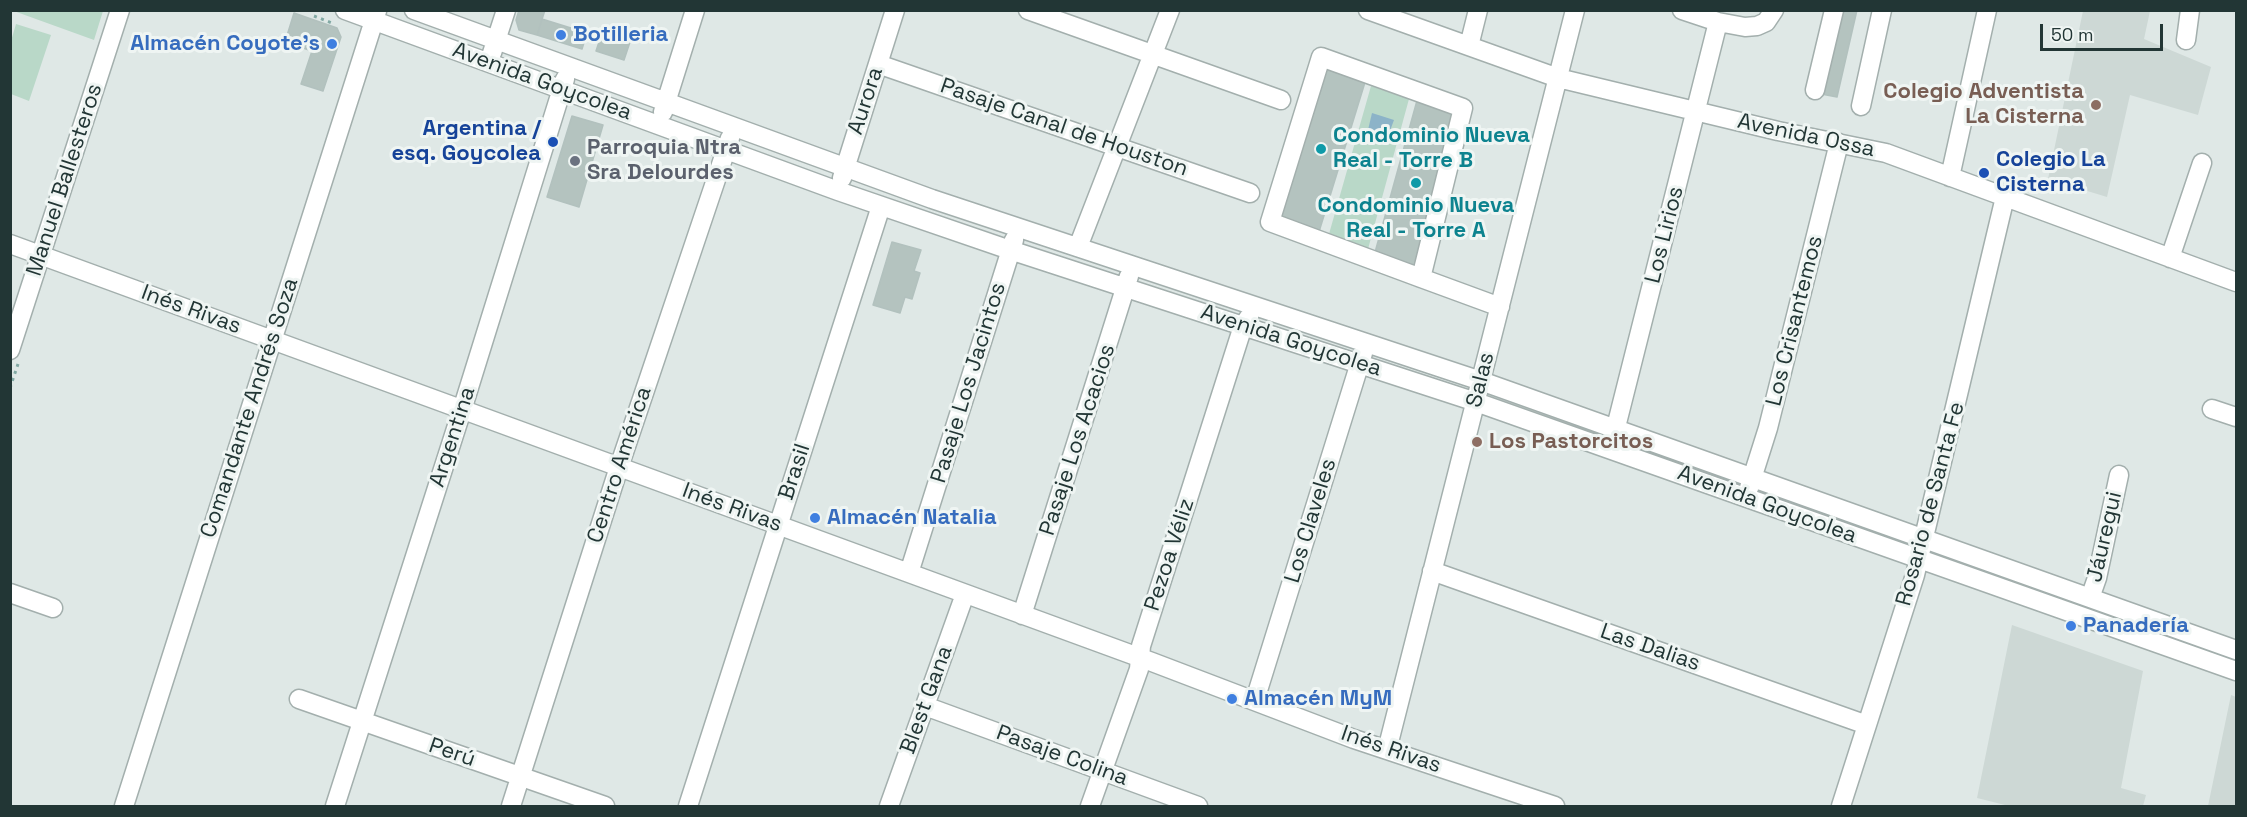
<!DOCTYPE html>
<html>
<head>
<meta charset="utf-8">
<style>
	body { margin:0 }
	#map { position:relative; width:2247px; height:817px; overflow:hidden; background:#dfe8e6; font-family:"Space Grotesk",sans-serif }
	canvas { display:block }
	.frame { position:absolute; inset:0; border:12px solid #223635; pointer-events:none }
	.scale { position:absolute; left:2040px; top:24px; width:123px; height:27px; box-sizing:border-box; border:3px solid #223635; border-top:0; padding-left:8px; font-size:18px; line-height:21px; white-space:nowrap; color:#223635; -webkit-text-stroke:4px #eff5f3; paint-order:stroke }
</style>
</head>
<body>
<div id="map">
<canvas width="2247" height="817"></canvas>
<div class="frame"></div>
<div class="scale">50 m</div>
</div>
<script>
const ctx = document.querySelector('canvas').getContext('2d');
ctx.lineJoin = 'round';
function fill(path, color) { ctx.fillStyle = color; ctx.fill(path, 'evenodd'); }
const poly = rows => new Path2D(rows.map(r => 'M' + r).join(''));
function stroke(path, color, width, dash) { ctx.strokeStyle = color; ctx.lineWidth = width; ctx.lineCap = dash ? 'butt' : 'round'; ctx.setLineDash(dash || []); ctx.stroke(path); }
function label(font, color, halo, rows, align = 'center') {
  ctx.font = font + ' "Space Grotesk",sans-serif'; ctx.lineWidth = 6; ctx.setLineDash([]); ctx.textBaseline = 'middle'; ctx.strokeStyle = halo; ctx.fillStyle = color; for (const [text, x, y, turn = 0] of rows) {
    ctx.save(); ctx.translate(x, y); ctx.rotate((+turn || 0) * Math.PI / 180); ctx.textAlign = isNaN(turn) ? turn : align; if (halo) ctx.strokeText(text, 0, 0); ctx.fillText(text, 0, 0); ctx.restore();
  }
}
const built = poly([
	[2083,11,2150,11,2144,39,2211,67,2198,115,2130,95,2107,197,2048,179],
	[2012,625,2143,671,2121,788,2146,795,2143,806,2009,806,1977,798],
	[2231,695,2236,697,2236,806,2208,806]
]);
const green = poly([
	[11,10,103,10,103,11,94,40],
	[16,24,51,35,29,101,11,94,11,41],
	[1371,86,1409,99,1368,249,1329,234]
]);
const water = poly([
	[1372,113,1394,120,1388,136,1368,130]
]);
const building = poly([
	[519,10,545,10,537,35,519,30,516,20,519,10],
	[1835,10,1857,10,1837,97,1816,93,1835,10],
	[294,13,337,28,341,37,323,91,301,84,312,51,285,42,294,13],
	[542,19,587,33,582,49,537,35,542,19],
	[604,27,632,36,624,60,596,51,604,27],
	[1324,65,1366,79,1318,235,1275,219,1324,65],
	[1418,97,1456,110,1417,271,1374,256,1418,97],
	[572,116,603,125,579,207,547,197,572,116],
	[892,242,921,250,914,271,920,273,912,299,905,297,900,313,873,305,892,242]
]);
const path = poly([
	[314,16,332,23],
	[10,388,18,364]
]);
const minor = poly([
	[345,10,838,191,1010,250,1476,402,2236,671],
	[414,10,932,199,1481,381,2236,650],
	[1028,10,1281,100],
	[1368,10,1558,78,1778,131,1886,153,2236,282],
	[1682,10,1718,22,1745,27,1757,26,1766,22,1774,10],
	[2186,40,2190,10],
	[1469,46,1478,10],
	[492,53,506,10],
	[878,64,1250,193],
	[1815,90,1834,10],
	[1861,106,1882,10],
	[663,112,695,10],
	[1950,177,1987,10],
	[842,178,895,10],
	[10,244,1152,662,1354,739,1555,806],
	[1078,247,1170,10],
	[2170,258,2202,163],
	[1421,278,1463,108,1321,57,1270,222,1421,278,1500,307],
	[10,350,120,10],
	[2212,409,2236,417],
	[1613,439,1718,22],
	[1749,488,1768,428,1839,143],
	[1432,571,1867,725],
	[909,573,1014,240],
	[10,593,53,608],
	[2090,598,2097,578,2119,475],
	[1022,615,1129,276],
	[299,699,605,806],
	[1255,700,1363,353],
	[925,706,1198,806],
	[1387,750,1575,10],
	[124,806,377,11],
	[335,806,462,410,565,79],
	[511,806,619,467,730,138],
	[688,806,881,206],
	[889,806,965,594],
	[1090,806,1139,669,1141,646,1243,326,1249,317],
	[1841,806,1915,575,2005,197]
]);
const markers = [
	[561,35,6,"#3f7fe0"],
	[332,44,6,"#3f7fe0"],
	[2096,105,6,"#8d6e63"],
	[553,142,6,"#1a4fb4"],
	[1321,149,6,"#0f9aa8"],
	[575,161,6,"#6b7280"],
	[1984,173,6,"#1a4fb4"],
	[1416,183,6,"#0f9aa8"],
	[1477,442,6,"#8d6e63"],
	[815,518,6,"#3f7fe0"],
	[2071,626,6,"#3f7fe0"],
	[1232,699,6,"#3f7fe0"]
];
const shopNames = [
	["Botilleria",573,35],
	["Almacén Coyote's",320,44,"right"],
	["Almacén Natalia",827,518],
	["Panadería",2083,626],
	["Almacén MyM",1244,699]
];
const streetNames = [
	["Avenida Goycolea",542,82,20],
	["Aurora",866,101,-72],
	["Pasaje Canal de Houston",1064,128,19],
	["Avenida Ossa",1806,136,12],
	["Manuel Ballesteros",65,180,-72],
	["Los Lirios",1665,235,-76],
	["Inés Rivas",191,310,20],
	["Los Crisantemos",1795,321,-76],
	["Avenida Goycolea",1291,341,18],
	["Salas",1481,380,-76],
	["Pasaje Los Jacintos",969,383,-73],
	["Comandante Andrés Soza",250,408,-72],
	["Argentina",453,437,-72],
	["Pasaje Los Acacios",1078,440,-72],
	["Centro América",620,465,-72],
	["Brasil",795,472,-72],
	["Rosario de Santa Fe",1931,504,-75],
	["Avenida Goycolea",1767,505,20],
	["Inés Rivas",732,508,20],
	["Los Claveles",1311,521,-73],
	["Jáuregui",2105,537,-77],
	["Pezoa Véliz",1170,555,-72],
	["Las Dalias",1650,648,19],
	["Blest Gana",927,700,-70],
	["Inés Rivas",1391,750,19],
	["Perú",452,753,19],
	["Pasaje Colina",1062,756,20]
];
const educationNames = [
	["Colegio Adventista",2084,92],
	["La Cisterna",2084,117],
	["Los Pastorcitos",1489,442,"left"]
];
const transitNames = [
	["Argentina /",541,129],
	["esq. Goycolea",541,154],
	["Colegio La",1996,160,"left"],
	["Cisterna",1996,185,"left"]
];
const cultureNames = [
	["Condominio Nueva",1333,136],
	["Real - Torre B",1333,161],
	["Condominio Nueva",1416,206,"center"],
	["Real - Torre A",1416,231,"center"]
];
const worshipNames = [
	["Parroquia Ntra",587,148],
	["Sra Delourdes",587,173]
];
fill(built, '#cdd8d5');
fill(green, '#b9d8c8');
fill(water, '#8cb3c8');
fill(building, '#b4c3bf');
stroke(building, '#b2c1be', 1.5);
stroke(minor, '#a3afad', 21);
stroke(path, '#82a9a4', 3, [3, 4.5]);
stroke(minor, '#fff', 18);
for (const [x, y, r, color] of markers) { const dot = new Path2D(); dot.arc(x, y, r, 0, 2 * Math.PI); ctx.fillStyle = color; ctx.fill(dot); stroke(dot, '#eff5f3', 2); }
label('bold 22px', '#366cbe', '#eff5f3', shopNames, 'left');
label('22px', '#223635', '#eff5f3', streetNames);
label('bold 22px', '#785e54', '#eff5f3', educationNames, 'right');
label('bold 22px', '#164399', '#eff5f3', transitNames, 'right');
label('bold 22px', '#0d838f', '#eff5f3', cultureNames, 'left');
label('bold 22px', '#5b616d', '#eff5f3', worshipNames, 'left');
</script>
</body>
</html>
